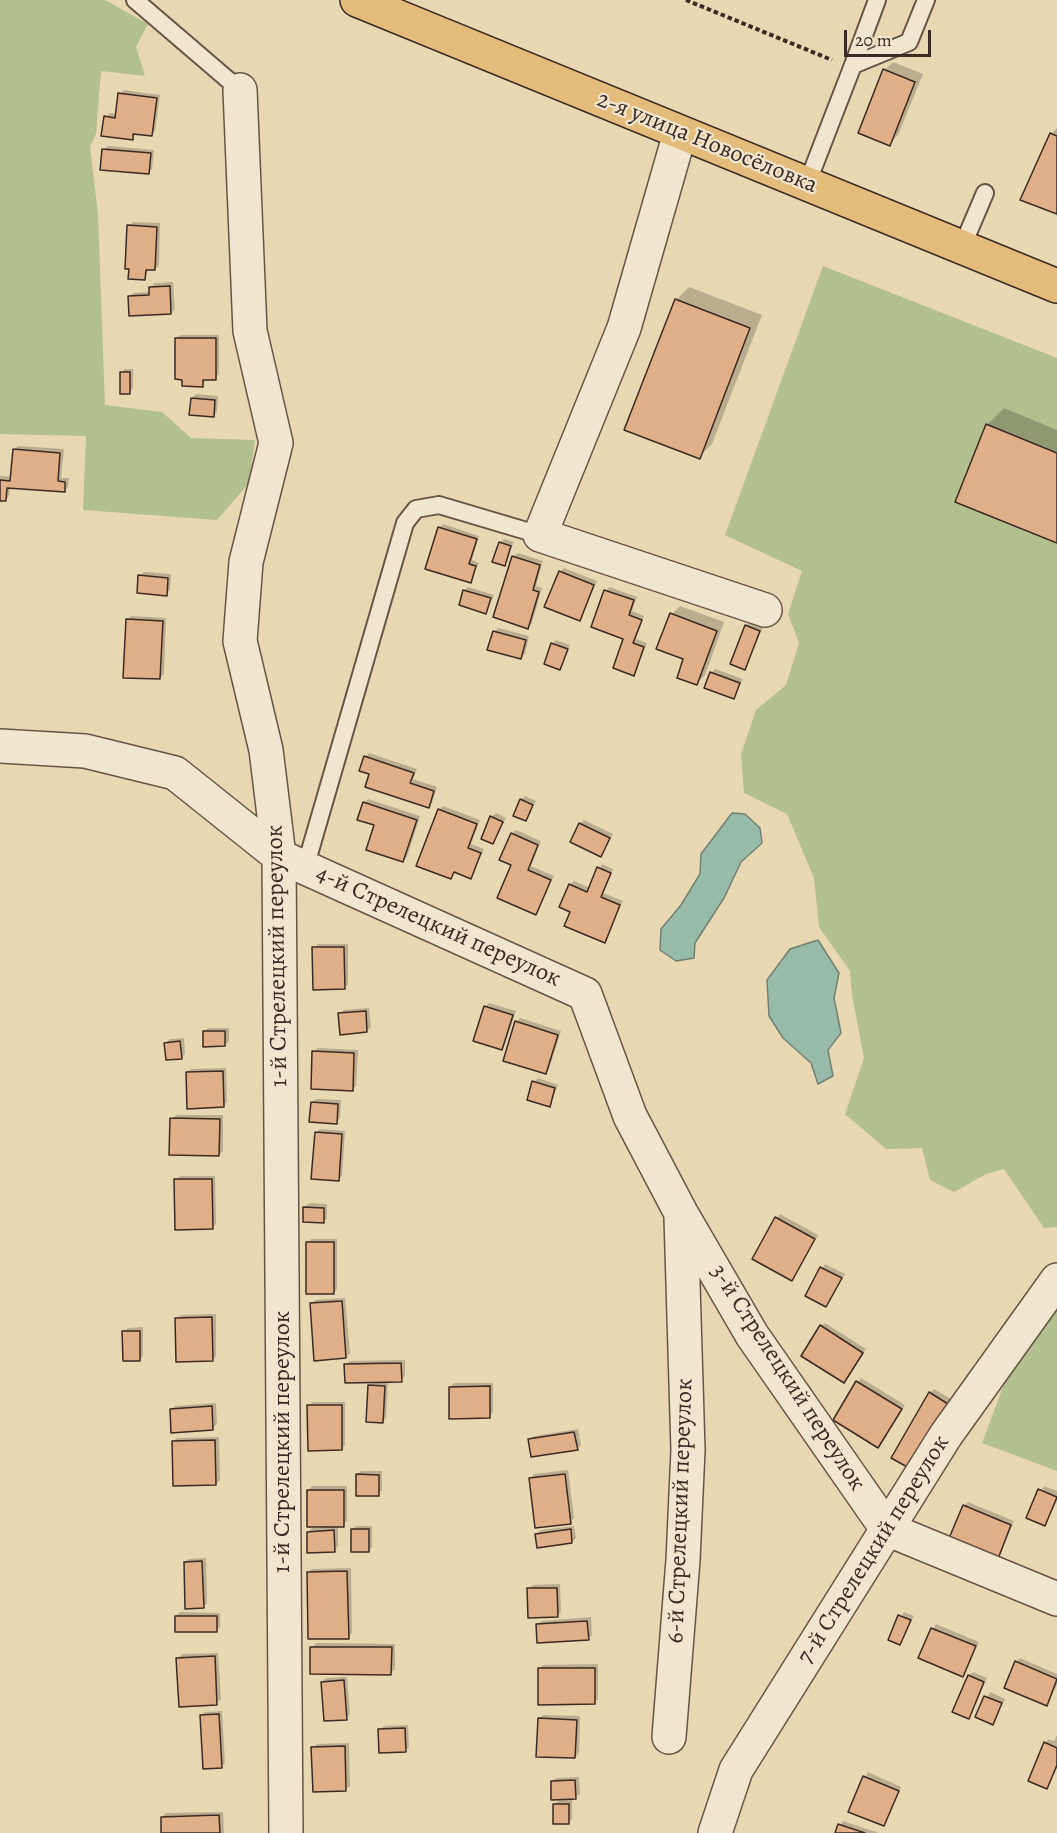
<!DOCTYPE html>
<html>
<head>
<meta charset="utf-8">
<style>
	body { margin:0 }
	#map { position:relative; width:1057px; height:1833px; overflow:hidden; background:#e8d7b3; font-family:Alegreya,serif }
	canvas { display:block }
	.scale { position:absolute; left:844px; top:30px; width:87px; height:27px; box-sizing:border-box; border:3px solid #3a2a23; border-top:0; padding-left:8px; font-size:18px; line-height:21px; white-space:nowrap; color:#3a2a23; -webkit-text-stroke:4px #f0e5ce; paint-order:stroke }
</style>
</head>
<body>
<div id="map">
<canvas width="1057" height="1833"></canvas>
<div class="scale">20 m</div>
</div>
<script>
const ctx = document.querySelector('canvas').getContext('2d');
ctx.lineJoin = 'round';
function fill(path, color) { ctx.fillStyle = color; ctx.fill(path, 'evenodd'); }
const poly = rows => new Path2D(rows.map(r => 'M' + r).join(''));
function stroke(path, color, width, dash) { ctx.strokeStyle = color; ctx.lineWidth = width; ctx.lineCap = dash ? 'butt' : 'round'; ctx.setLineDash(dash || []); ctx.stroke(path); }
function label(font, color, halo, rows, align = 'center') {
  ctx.font = font + ' Alegreya,serif'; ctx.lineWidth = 4.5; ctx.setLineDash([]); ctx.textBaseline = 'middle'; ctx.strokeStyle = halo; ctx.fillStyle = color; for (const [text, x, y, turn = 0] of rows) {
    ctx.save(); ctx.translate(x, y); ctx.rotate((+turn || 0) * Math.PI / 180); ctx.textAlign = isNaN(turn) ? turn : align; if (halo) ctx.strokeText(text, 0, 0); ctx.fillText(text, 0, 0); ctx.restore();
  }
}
const green = poly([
	[0,0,105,0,148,24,136,47,145,76,101,71,96,134,90,146,98,214,105,405,162,412,191,438,255,440,249,483,217,520,83,510,86,436,0,434],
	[823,266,1057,358,1057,1227,1044,1228,1004,1169,986,1174,954,1192,930,1180,922,1148,886,1149,845,1114,864,1058,852,995,850,971,819,927,814,878,787,814,744,793,741,754,756,710,786,685,799,643,788,614,802,571,725,535],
	[1057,1304,1057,1471,982,1443,1012,1363]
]);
const water = poly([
	[732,813,745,814,760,828,762,843,741,862,724,898,695,943,694,958,676,961,660,950,661,929,681,905,700,874,701,854,732,813],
	[818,940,839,973,834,998,841,1033,828,1050,833,1076,818,1084,811,1063,783,1038,769,1016,767,980,790,949,818,940]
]);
const shadow = poly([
	[893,62,923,74,898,135,889,144,885,70],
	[124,90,160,95,155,131,151,135,136,133,132,139,106,117,110,113,117,114,120,94],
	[1057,128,1057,213,1051,134],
	[108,146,154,150,152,169,148,173,104,150],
	[133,222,160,223,159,265,155,269,149,268,145,278,129,226],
	[173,282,175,309,171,313,130,297,133,293,150,292,154,283],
	[689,287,762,315,712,444,699,457,676,300],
	[180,335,219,335,219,374,215,378,207,378,203,385,176,339],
	[125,369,133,369,133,388,129,392,121,373],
	[196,394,218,396,217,412,213,416,192,398],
	[1004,408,1057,430,1057,541,987,425],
	[18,446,64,449,61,478,69,478,68,487,64,491,10,487,9,496,5,500,0,499,0,476,12,477,14,450],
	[443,524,479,536,472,560,479,563,470,581,439,528],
	[504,539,514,542,504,564,500,543],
	[518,553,543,561,536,586,542,588,532,623,528,627,495,616,514,556],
	[564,568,597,581,580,620,560,572],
	[144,572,171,574,170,590,166,594,140,576],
	[468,587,494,595,486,612,465,590],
	[609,587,637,597,632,611,644,616,636,639,647,643,634,674,625,638,606,591],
	[680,606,724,622,705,675,697,683,685,659,672,614],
	[131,616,166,618,164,674,160,678,127,620],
	[750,622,763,627,745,668,746,626],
	[498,628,529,636,525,654,521,657,494,632],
	[556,640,570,645,560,668,553,644],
	[715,669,743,679,733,697,711,673],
	[369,753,417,769,413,779,437,787,432,803,428,806,371,773,365,757],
	[525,796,536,801,525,820,521,800],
	[368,799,420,816,407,857,403,861,376,824,364,803],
	[443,806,480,820,471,844,484,849,471,877,455,871,451,877,439,810],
	[496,813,506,818,493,842,492,817],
	[584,820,613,834,601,856,580,824],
	[516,830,541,841,531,866,554,876,535,913,513,864,512,834],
	[602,864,613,869,603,893,623,901,604,941,572,911,570,885,574,881,590,888],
	[318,944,348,944,348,984,344,988,314,948],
	[489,1003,516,1011,505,1044,501,1048,485,1007],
	[369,1008,371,1027,367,1031,340,1014,344,1010],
	[520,1018,561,1031,549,1069,545,1073,516,1022],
	[208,1028,229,1028,229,1041,225,1045,204,1032],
	[184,1038,185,1054,181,1058,166,1043,170,1039],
	[318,1048,358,1050,356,1086,352,1090,314,1052],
	[226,1068,227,1102,223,1106,187,1073,191,1069],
	[538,1078,558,1085,549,1105,534,1082],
	[316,1099,341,1100,340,1118,336,1122,312,1103],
	[176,1115,223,1115,223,1151,219,1155,172,1119],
	[320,1129,345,1131,342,1176,338,1180,316,1133],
	[180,1176,215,1176,216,1224,212,1228,176,1180],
	[309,1203,327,1204,327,1218,323,1222,305,1207],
	[780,1214,818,1235,792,1279,777,1218],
	[311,1239,337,1239,337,1289,333,1293,307,1243],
	[825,1264,845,1274,826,1305,807,1295],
	[345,1298,350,1353,346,1357,312,1304,315,1300],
	[216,1314,216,1356,212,1360,177,1319,181,1315],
	[825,1323,866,1349,844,1382,821,1326],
	[143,1327,143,1356,139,1360,124,1332,128,1328],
	[405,1360,405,1376,401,1380,388,1381,386,1418,382,1422,370,1386,374,1381,346,1365,350,1361],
	[861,1378,905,1405,878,1446,858,1382],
	[454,1383,493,1383,493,1412,489,1416,450,1387],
	[934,1389,951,1399,914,1463,930,1393],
	[313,1402,345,1402,345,1445,341,1449,309,1406],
	[216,1403,217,1424,213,1428,171,1410,175,1406],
	[578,1429,581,1445,577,1449,530,1440,534,1436],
	[219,1437,220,1480,216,1484,173,1442,177,1438],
	[568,1470,574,1518,570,1522,531,1478,534,1474],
	[361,1471,382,1471,382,1490,378,1494,357,1475],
	[312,1486,347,1486,347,1521,343,1525,338,1525,338,1546,335,1550,308,1532,312,1528,324,1528,309,1490],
	[1044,1486,1057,1491,1057,1501,1045,1524,1028,1517],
	[968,1502,1014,1521,999,1558,964,1506],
	[356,1526,372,1526,372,1547,369,1551,352,1530],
	[574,1526,576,1538,572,1542,537,1534,541,1530],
	[206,1558,207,1603,203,1607,185,1562,189,1559],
	[351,1568,352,1633,348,1637,308,1572,312,1569],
	[560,1584,561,1612,557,1616,529,1589,533,1585],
	[180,1612,220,1613,220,1627,216,1630,176,1616],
	[904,1612,914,1616,900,1644,890,1639],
	[591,1617,592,1635,588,1639,538,1624,542,1621],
	[936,1624,979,1642,963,1675,920,1657],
	[316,1643,395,1644,395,1669,391,1673,312,1647],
	[218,1653,221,1699,217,1703,178,1658,182,1654],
	[1020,1658,1057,1674,1057,1685,1047,1704,1017,1662],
	[598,1664,598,1699,594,1703,539,1669,543,1665],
	[973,1672,987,1678,969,1718,969,1676],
	[347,1677,350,1714,346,1718,322,1682,326,1678],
	[990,1692,1005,1699,993,1723,977,1716],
	[222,1711,225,1763,221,1767,201,1715,205,1712],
	[543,1715,580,1716,579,1753,575,1757,539,1719],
	[408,1725,409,1747,405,1751,380,1730,384,1726],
	[1057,1735,1057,1768,1047,1787,1045,1743,1049,1739,1054,1741],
	[349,1743,350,1786,346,1789,313,1748,317,1744],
	[868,1772,901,1787,883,1825,850,1811],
	[579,1777,580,1794,572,1798,572,1819,568,1823,555,1804,561,1798,552,1782,556,1778],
	[223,1812,224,1833,163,1833,162,1817,166,1813],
	[843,1821,879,1833,837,1833]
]);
const building = poly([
	[883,69,915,82,890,146,858,133,883,69],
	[118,93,157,98,152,136,133,134,133,140,101,136,104,116,115,118,118,93],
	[1050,133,1057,136,1057,214,1020,200,1050,133],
	[102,149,151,153,149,174,100,170,102,149],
	[127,225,157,227,155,270,146,270,145,280,128,279,129,269,125,269,127,225],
	[170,286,171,314,129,316,128,296,149,295,149,287,170,286],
	[675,299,750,328,700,459,624,430,675,299],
	[175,338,216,338,216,380,203,380,203,387,182,386,182,380,175,379,175,338],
	[120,372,130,372,130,394,120,394,120,372],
	[191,398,215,400,214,417,189,415,191,398],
	[986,424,1057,453,1057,543,955,502,986,424],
	[13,449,60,453,58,481,65,482,65,492,7,488,6,501,0,501,0,480,10,481,13,449],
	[438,527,477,539,469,564,476,566,471,583,425,569,438,527],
	[499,542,511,546,505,566,492,562,499,542],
	[512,556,540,565,533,590,539,592,528,629,493,617,512,556],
	[559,571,594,585,580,621,544,607,559,571],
	[138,575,168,578,167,596,137,593,138,575],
	[463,590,491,598,486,614,459,605,463,590],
	[604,590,634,600,629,615,642,620,633,643,644,647,634,676,613,668,623,639,591,627,604,590],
	[670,613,717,631,697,685,677,678,683,659,656,649,670,613],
	[126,619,163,621,160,679,123,678,126,619],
	[745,625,760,631,745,670,730,664,745,625],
	[493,631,526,640,521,659,487,650,493,631],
	[551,643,568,649,560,670,544,664,551,643],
	[710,672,740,683,734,699,704,688,710,672],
	[364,756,414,773,410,783,434,791,429,808,365,787,369,774,359,771,364,756],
	[520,799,533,805,526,821,513,816,520,799],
	[363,802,417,820,403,862,366,850,374,825,357,820,363,802],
	[438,809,477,824,468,848,481,853,471,879,454,872,451,879,416,866,438,809],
	[490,816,503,822,493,844,481,839,490,816],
	[579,823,610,838,601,857,570,842,579,823],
	[511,833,538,845,528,870,551,880,536,915,497,898,511,865,499,860,511,833],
	[597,867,611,873,601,897,620,905,605,943,564,926,570,912,559,907,569,884,587,892,597,867],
	[312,947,344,947,345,989,313,990,312,947],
	[484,1006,513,1015,502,1050,473,1041,484,1006],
	[366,1011,367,1032,340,1035,338,1013,366,1011],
	[515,1021,558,1035,546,1074,503,1061,515,1021],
	[203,1031,225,1031,225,1046,203,1047,203,1031],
	[180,1041,182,1059,166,1060,164,1043,180,1041],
	[312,1051,354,1053,353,1091,311,1089,312,1051],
	[223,1071,224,1107,187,1109,186,1072,223,1071],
	[532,1081,555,1088,550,1107,527,1100,532,1081],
	[311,1102,338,1104,337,1124,309,1122,311,1102],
	[170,1118,220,1119,219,1156,169,1155,170,1118],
	[315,1132,342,1134,339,1181,311,1179,315,1132],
	[174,1179,212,1179,213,1229,175,1230,174,1179],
	[303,1207,324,1208,324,1223,303,1222,303,1207],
	[775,1217,815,1239,792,1281,752,1259,775,1217],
	[306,1242,334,1242,334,1294,306,1294,306,1242],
	[820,1267,842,1278,826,1307,805,1296,820,1267],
	[342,1301,346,1358,314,1361,310,1303,342,1301],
	[212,1317,213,1361,176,1362,175,1318,212,1317],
	[820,1325,863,1353,844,1383,801,1356,820,1325],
	[122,1331,140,1331,140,1361,123,1361,122,1331],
	[401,1363,402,1382,345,1383,344,1364,401,1363],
	[856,1381,902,1409,878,1448,833,1420,856,1381],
	[368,1385,385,1386,383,1423,366,1422,368,1385],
	[490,1386,490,1418,449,1419,449,1387,490,1386],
	[929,1392,948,1404,911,1469,891,1458,929,1392],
	[307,1405,342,1405,342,1450,308,1451,307,1405],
	[212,1406,213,1430,171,1433,170,1409,212,1406],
	[574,1432,578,1450,531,1457,528,1439,574,1432],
	[215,1440,216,1485,173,1486,172,1441,215,1440],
	[356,1474,379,1475,379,1496,356,1496,356,1474],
	[565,1474,571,1524,535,1528,529,1478,565,1474],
	[1038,1489,1057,1497,1045,1526,1026,1518,1038,1489],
	[307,1490,344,1490,344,1527,307,1527,307,1490],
	[963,1505,1011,1525,996,1564,947,1543,963,1505],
	[351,1529,369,1529,369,1552,351,1552,351,1529],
	[571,1529,572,1543,537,1548,535,1534,571,1529],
	[334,1530,335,1552,307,1553,307,1532,334,1530],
	[202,1561,204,1608,185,1609,184,1562,202,1561],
	[347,1571,349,1639,308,1639,307,1572,347,1571],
	[527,1588,557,1588,558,1617,528,1618,527,1588],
	[898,1615,911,1620,900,1645,888,1640,898,1615],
	[175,1616,217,1616,217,1632,175,1632,175,1616],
	[587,1621,589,1640,537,1643,536,1624,587,1621],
	[931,1628,976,1646,963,1677,918,1658,931,1628],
	[310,1647,392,1647,391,1675,310,1674,310,1647],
	[215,1656,217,1705,179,1707,176,1658,215,1656],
	[1015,1661,1057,1679,1047,1706,1004,1688,1015,1661],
	[538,1668,595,1668,595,1704,538,1705,538,1668],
	[968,1675,984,1682,969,1719,952,1712,968,1675],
	[344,1680,347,1720,324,1721,321,1682,344,1680],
	[984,1696,1002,1703,993,1725,975,1717,984,1696],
	[219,1714,222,1768,203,1769,200,1715,219,1714],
	[538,1718,577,1720,575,1758,536,1757,538,1718],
	[405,1728,406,1752,379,1753,378,1729,405,1728],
	[1044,1742,1057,1748,1057,1765,1047,1789,1028,1781,1044,1742],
	[345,1746,346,1791,313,1792,311,1747,345,1746],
	[863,1776,899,1791,884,1826,848,1812,863,1776],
	[575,1780,576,1799,551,1800,551,1781,575,1780],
	[553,1804,569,1804,569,1824,553,1824,553,1804],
	[219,1815,220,1833,161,1833,161,1817,219,1815],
	[838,1824,865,1833,835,1833,838,1824]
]);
const path = poly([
	[686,0,832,60]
]);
const service = poly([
	[135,0,240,90],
	[853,65,877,0],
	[807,184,853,65,909,42,926,0],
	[962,247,985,193],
	[305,868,405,523,416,509,439,505,540,535]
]);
const minor = poly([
	[240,90,250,331,276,443,246,562,240,641,266,750,279,856,286,1833],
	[680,133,624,328,540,535,765,610],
	[0,746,85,751,175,773,279,856,585,994,630,1116,681,1213,752,1335,887,1529,1057,1599],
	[669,1737,683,1560,688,1450,681,1217],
	[715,1833,736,1770,946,1435,1057,1280]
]);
const primary = poly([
	[357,0,1057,286]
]);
const streetNames = [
	["2-я улица Новосёловка",707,143,22],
	["4-й Стрелецкий переулок",438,927,24],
	["1-й Стрелецкий переулок",278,956,-91],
	["3-й Стрелецкий переулок",787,1378,57],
	["1-й Стрелецкий переулок",283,1442,-90],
	["6-й Стрелецкий переулок",681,1511,-88],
	["7-й Стрелецкий переулок",874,1550,-58]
];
fill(green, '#b2bf8f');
fill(water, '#98baa8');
stroke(water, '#728073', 1.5);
fill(shadow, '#0003');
fill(building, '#e0ae87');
stroke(building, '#3a2a23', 1.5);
stroke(service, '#665547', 20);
stroke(minor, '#665547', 36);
stroke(primary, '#3a2a23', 36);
stroke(path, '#3a2a23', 4, [4.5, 3]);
stroke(service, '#f0e5ce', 16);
stroke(minor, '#f0e5ce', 33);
stroke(primary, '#e4bc7a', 33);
label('24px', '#3a2a23', '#f0e5ce', streetNames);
</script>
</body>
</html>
